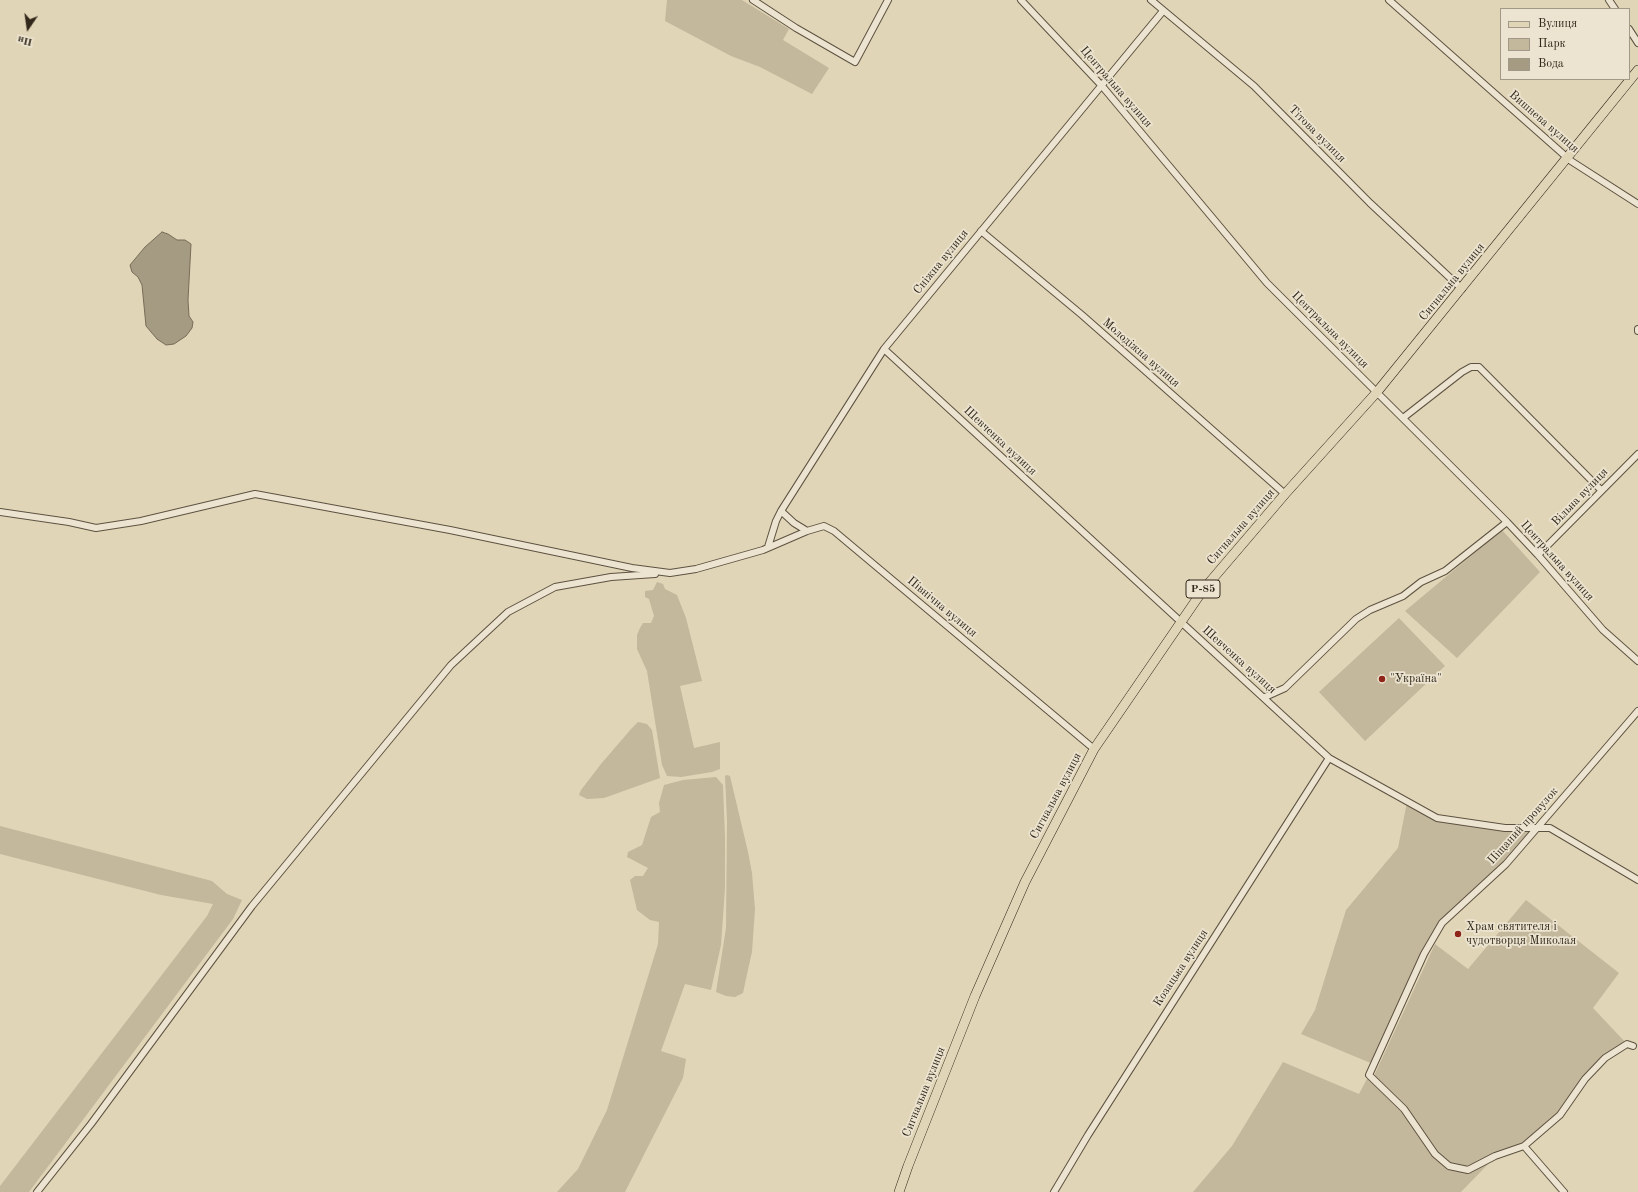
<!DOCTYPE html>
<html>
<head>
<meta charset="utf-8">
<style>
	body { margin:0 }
	#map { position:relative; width:1638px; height:1192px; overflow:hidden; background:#e1d5b7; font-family:"Old Standard TT",serif }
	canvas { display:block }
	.legend { position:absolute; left:1500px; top:8px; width:130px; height:72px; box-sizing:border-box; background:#ece4d0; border:1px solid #a19887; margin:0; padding:5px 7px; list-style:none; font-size:12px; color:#31271a }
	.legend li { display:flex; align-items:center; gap:8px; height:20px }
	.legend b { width:20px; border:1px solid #a19887 }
	.north { position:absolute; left:8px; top:8px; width:40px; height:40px; -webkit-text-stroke:3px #ece4d0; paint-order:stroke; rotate:193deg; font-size:11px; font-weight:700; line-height:16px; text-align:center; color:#31271a }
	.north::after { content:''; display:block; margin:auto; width:14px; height:18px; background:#31271a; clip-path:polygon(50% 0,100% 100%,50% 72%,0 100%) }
</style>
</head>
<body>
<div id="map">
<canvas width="1638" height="1192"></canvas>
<ul class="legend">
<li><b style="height:5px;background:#e1d5b7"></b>Вулиця</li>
<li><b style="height:11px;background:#c3b79c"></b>Парк</li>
<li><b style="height:11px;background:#a59a82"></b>Вода</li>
</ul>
<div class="north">Пн</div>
</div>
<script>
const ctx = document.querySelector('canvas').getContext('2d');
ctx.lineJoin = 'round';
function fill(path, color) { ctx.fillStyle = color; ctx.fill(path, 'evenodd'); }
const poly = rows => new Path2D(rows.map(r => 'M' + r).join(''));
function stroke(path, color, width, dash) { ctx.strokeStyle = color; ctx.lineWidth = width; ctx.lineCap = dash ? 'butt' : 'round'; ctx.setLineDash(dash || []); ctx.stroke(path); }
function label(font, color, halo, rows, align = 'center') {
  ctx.font = font + ' "Old Standard TT",serif'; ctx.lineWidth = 3.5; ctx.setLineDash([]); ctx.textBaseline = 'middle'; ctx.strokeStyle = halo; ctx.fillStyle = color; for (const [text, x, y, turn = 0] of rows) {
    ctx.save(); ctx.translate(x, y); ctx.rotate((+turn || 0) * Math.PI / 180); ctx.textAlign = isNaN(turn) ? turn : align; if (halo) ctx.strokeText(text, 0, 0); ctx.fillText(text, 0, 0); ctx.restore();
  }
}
const green = poly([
	[667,0,742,0,789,29,783,40,829,68,812,94,760,67,731,56,665,21],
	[1502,530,1540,572,1457,658,1405,611],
	[657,582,663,584,665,589,677,595,686,618,702,681,680,686,694,748,720,742,720,769,712,772,681,777,667,776,662,765,647,671,637,649,637,635,640,628,643,623,651,623,654,616,649,599,645,597,645,591,653,590],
	[1399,618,1445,666,1365,741,1319,692],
	[638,722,647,724,652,730,660,778,604,798,587,799,579,795,581,790,601,764,631,729],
	[727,775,730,776,748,852,752,873,755,909,752,952,747,974,743,993,735,997,726,996,716,992,726,928,727,821,725,776],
	[716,777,723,785,725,838,725,888,721,945,711,990,685,984,661,1051,686,1059,683,1078,625,1192,557,1192,578,1169,607,1110,658,944,659,922,650,920,637,910,630,880,635,876,643,876,648,868,627,857,628,852,642,845,651,817,660,812,659,803,664,785,683,780],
	[1407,802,1437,818,1535,829,1505,863,1442,922,1373,1064,1301,1034,1315,1010,1346,910,1398,848],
	[0,826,212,881,227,894,242,900,233,919,29,1192,0,1192,0,1186,207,916,213,904,161,895,0,854],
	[1526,900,1619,973,1593,1008,1627,1044,1605,1058,1560,1114,1524,1145,1468,1169,1449,1165,1435,1154,1404,1108,1373,1078,1435,944,1468,969],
	[1283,1062,1359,1094,1369,1075,1403,1109,1434,1154,1449,1166,1468,1170,1495,1157,1461,1192,1193,1192,1232,1146]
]);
const water = poly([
	[162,232,168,234,177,240,185,240,191,244,188,300,189,316,193,322,192,328,186,336,174,344,166,345,157,339,146,326,142,285,138,277,132,272,130,265,145,247,162,232]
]);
const street = poly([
	[753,0,796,28,855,62,888,0],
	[1021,0,1102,86,1267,283,1507,522,1538,555,1603,630,1638,661],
	[1151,0,1254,86,1370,203,1462,289],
	[1389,0,1571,161,1638,204],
	[1609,0,1615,9],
	[1629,29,1638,43],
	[981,231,1082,315,1285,494],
	[1638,329,1638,331],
	[884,349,1329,758,1437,818,1505,828,1550,828,1638,880],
	[1403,418,1462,372,1471,367,1479,367,1601,490],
	[781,511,794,523,807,531],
	[0,512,69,522,96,528,141,521,255,494,450,530,632,568,670,573,696,569,763,550,807,531,824,526,834,531,1094,749],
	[768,547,776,521,781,511,884,349,1163,11],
	[1538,555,1638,454],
	[1265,697,1285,688,1356,619,1370,610,1403,596,1421,582,1445,571,1507,522],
	[1633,1046,1627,1044,1605,1058,1585,1079,1560,1115,1524,1146,1495,1156,1468,1170,1449,1166,1435,1154,1404,1109,1369,1075,1424,954,1442,923,1506,864,1638,711],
	[1524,1146,1564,1192],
	[37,1192,91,1124,252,906,451,665,508,612,555,587,611,577,655,574],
	[1054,1192,1088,1135,1329,758]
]);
const primary = poly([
	[899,1192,908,1166,975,996,1025,882,1094,749,1203,590,1285,494,1377,392,1638,70]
]);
const markers = [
	[1382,679,4,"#8f2418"],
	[1458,934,4,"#8f2418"]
];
const shields = [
	[1203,589,34]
];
const shieldNames = [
	["Р-85",1203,589]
];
const streetNames = [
	["Центральна вулиця",1116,87,49],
	["Вишнева вулиця",1544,122,41],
	["Тітова вулиця",1317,134,45],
	["Сніжна вулиця",941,262,-51],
	["Сигнальна вулиця",1452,282,-51],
	["Центральна вулиця",1330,330,45],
	["Молодіжна вулиця",1141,353,41],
	["Шевченка вулиця",1000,441,43],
	["Вільна вулиця",1580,497,-46],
	["Сигнальна вулиця",1241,527,-49],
	["Центральна вулиця",1557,561,48],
	["Північна вулиця",942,607,40],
	["Шевченка вулиця",1239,660,42],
	["Сигнальна вулиця",1056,796,-62],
	["Піщаний провулок",1523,826,-48],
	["Козацька вулиця",1181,968,-57],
	["Сигнальна вулиця",924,1092,-68]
];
const poiNames = [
	["\"Україна\"",1390,679],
	["Храм святителя і",1466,927],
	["чудотворця Миколая",1466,941]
];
fill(green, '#c3b79c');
fill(water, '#a59a82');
stroke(water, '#776c58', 1);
stroke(street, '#5d5241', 8);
stroke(primary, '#31271a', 10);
stroke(street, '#ece4d0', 6);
stroke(primary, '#e1d5b7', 9);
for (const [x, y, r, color] of markers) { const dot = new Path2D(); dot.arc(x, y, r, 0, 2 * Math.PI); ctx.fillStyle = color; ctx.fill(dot); stroke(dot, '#ece4d0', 1.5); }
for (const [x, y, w] of shields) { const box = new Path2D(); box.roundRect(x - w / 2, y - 9, w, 18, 3); ctx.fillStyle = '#ece4d0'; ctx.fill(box); stroke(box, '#31271a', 1); }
label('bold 11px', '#31271a', null, shieldNames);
label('12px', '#31271a', '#ece4d0', streetNames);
label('12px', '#31271a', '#ece4d0', poiNames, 'left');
</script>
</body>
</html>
